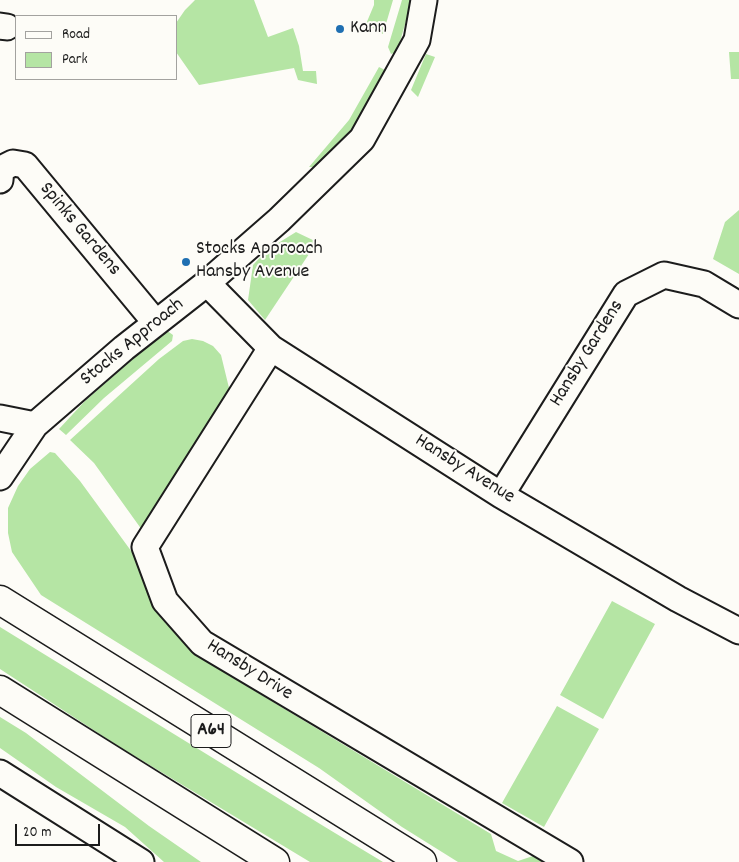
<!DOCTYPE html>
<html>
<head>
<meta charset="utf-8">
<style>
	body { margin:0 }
	#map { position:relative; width:739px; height:862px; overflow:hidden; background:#fdfcf7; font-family:Dekko,sans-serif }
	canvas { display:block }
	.legend { position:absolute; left:15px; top:15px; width:162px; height:65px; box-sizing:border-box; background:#fdfcf7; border:1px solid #a3a29f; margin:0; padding:6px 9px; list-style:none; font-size:15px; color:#1c1c1c }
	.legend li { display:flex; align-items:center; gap:10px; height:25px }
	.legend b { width:25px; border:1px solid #a3a29f }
	.scale { position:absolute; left:15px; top:824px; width:85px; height:22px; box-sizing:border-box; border:2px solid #1c1c1c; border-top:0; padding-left:6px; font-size:15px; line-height:18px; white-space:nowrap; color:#1c1c1c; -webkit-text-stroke:4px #fdfcf7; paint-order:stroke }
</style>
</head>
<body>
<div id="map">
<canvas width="739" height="862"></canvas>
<ul class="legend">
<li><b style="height:6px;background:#fdfcf7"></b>Road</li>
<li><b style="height:14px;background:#b5e5a4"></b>Park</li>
</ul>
<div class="scale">20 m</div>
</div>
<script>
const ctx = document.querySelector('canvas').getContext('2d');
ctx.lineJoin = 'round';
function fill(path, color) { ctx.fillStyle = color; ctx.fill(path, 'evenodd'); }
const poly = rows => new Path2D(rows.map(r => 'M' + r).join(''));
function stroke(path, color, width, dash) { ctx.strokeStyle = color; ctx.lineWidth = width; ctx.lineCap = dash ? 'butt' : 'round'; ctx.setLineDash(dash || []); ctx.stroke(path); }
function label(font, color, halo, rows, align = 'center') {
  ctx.font = font + ' Dekko,sans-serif'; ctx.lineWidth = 4; ctx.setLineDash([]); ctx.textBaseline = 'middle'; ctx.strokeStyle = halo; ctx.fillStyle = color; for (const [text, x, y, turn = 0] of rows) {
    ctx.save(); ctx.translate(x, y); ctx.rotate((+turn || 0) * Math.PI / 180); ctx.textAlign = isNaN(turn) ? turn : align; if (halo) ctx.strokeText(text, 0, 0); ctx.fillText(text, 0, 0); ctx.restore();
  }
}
const green = poly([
	[195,0,254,0,268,37,293,28,299,46,303,71,316,71,317,84,298,80,294,68,199,85,176,52,176,23,185,10],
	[374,0,393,0,383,34,366,24,374,5],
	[402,0,412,0,397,52,391,54,388,47],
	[729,52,739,52,739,79,731,79],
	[426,54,435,57,418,97,411,90],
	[379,67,387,71,367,109,347,139,317,167,309,167,349,120],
	[739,210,739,274,713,259,725,222],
	[296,232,317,242,265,320,248,300,253,265,267,250],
	[166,330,173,335,172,341,104,398,66,435,59,429,85,401],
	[192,339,203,341,213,346,221,355,230,392,142,530,94,463,70,440,159,359,183,341],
	[50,452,55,453,80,481,137,559,145,586,159,614,185,641,212,665,491,834,496,851,518,861,533,856,542,862,458,862,402,827,319,768,41,595,12,552,8,533,8,508,18,486,30,469],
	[612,601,655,624,603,719,560,695],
	[0,627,325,827,383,862,310,862,118,746,0,669],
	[557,706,599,729,544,827,502,803],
	[0,717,26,733,149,826,201,862,164,862,125,827,56,787,0,748]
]);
const street = poly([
	[0,26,7,27],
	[0,180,1,169,13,163,25,165,156,323],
	[207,283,271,348,501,495,678,599,739,631],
	[271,348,145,547,165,601,202,643,570,862],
	[0,418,35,425],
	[0,477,35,425,124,348,207,283,279,220,362,139,417,40,424,0],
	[501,495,626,294,664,275,704,284,739,305],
	[0,773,141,862]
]);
const highway = poly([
	[0,600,422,862],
	[0,690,275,862]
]);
const markers = [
	[340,29,5,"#1f6fb2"],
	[186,262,5,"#1f6fb2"]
];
const shields = [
	[211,731,40]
];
const shieldNames = [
	["A64",211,731]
];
const poiNames = [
	["Kann",350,29],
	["Stocks Approach",196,250],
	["Hansby Avenue",196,273]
];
const streetNames = [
	["Spinks Gardens",79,230,50],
	["Stocks Approach",133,343,-39],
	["Hansby Gardens",588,354,-58],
	["Hansby Avenue",464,470,32],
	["Hansby Drive",249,671,32]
];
fill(green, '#b5e5a4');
stroke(street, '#1c1c1c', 29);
stroke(highway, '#1c1c1c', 31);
stroke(street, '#fdfcf7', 25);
stroke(highway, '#fdfcf7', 28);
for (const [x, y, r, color] of markers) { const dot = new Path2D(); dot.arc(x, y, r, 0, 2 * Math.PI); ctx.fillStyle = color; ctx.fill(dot); stroke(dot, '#fdfcf7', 2); }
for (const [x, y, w] of shields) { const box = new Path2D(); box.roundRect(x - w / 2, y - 16.5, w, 33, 4); ctx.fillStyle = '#fdfcf7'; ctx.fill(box); stroke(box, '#1c1c1c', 1); }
label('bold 19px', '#1c1c1c', null, shieldNames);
label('20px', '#1c1c1c', '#fdfcf7', poiNames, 'left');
label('20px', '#1c1c1c', '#fdfcf7', streetNames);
</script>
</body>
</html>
